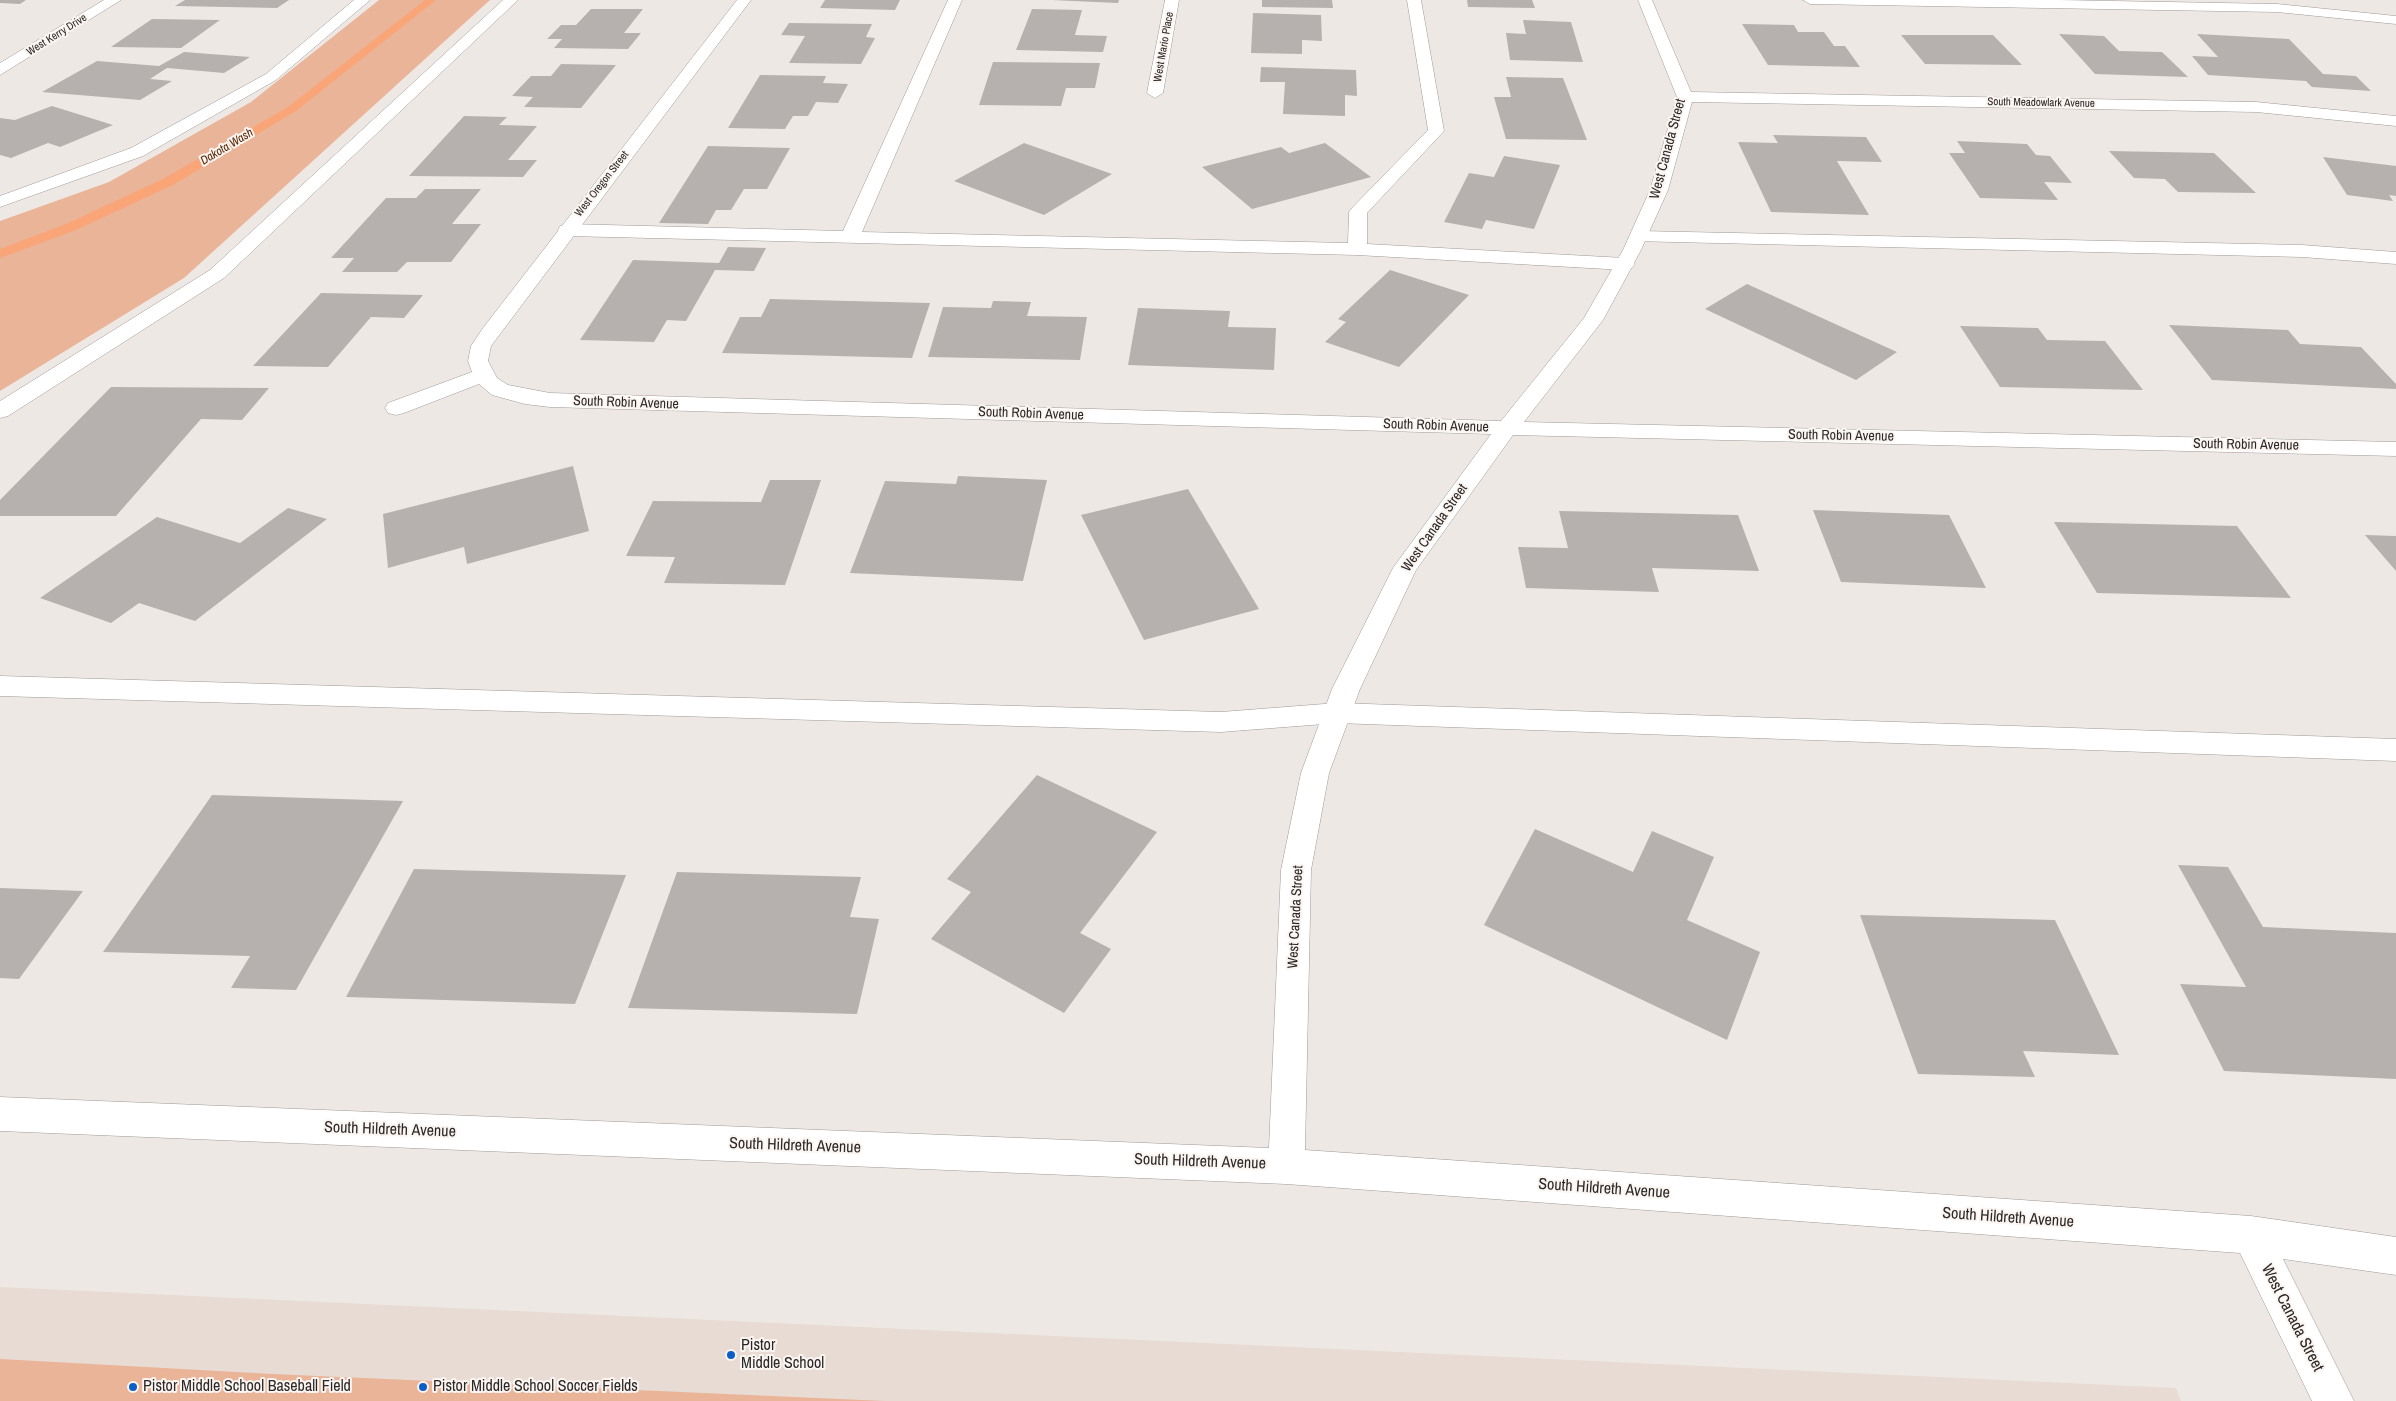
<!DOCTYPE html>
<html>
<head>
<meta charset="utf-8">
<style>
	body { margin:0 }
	canvas { display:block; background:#eee8e5 }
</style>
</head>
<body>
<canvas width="2396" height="1401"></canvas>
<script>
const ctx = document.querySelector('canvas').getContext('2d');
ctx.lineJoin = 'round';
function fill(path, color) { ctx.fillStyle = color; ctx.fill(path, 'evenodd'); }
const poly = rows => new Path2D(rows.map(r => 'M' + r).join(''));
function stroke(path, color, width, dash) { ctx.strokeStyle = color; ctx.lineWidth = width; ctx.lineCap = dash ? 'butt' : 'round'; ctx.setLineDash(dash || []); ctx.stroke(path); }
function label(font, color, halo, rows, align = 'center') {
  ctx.font = font + ' "Archivo Narrow",sans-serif'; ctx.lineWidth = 4; ctx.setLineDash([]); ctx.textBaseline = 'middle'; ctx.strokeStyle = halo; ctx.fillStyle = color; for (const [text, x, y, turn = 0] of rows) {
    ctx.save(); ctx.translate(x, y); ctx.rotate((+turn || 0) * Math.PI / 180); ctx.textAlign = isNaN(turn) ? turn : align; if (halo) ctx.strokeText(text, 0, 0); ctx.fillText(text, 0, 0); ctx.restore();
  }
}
const built = poly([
	[0,1287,2176,1388,2181,1401,0,1401]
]);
const green = poly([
	[379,0,490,0,184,278,0,391,0,221,109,182,251,102],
	[0,1359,273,1374,885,1401,0,1401]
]);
const stream = poly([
	[425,0,436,0,296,111,173,185,76,230,0,258,0,249,66,224,163,179,288,107,425,0]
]);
const building = poly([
	[0,0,26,0,20,4,0,3],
	[185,0,289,0,277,8,175,6],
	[825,0,900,0,895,10,820,8],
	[1051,0,1119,0,1118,3],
	[1262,0,1332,0,1333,8,1262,7],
	[1467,0,1532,0,1535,8,1468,7],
	[591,9,643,9,624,33,641,33,628,49,554,48,562,39,547,39,561,25,576,25],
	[1032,9,1082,10,1075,35,1107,36,1103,52,1016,50],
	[1253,13,1321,15,1322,41,1302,40,1302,54,1251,53],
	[152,19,220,20,181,48,111,47],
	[1523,20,1571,22,1583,62,1510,60,1506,33,1526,34],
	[789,23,872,24,866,37,875,38,861,64,789,63,805,36,781,35],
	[1742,24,1794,25,1798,32,1824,32,1834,46,1845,46,1860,67,1768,65],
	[2059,34,2104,36,2119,51,2162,52,2188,77,2095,74],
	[2197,34,2289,39,2323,74,2356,76,2371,91,2312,87,2306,81,2208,75,2192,56,2218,57],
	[1901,35,1993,35,2022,65,1925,64],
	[184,52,250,57,224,73,167,68,150,79,172,81,140,100,42,92,97,61,159,66],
	[993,62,1100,63,1095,88,1066,88,1061,106,979,105],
	[561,64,616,65,581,108,524,107,533,97,512,96,531,76,551,76],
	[1261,67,1356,70,1357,96,1345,95,1345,116,1283,114,1285,82,1260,82],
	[760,75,826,76,823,83,848,84,838,103,816,102,808,116,793,116,785,129,728,128],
	[1506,77,1563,78,1587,140,1506,139,1494,97,1511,97],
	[52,106,113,125,60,147,48,143,11,158,0,155,0,118,15,120],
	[464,116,507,117,499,125,537,126,508,160,537,160,523,177,409,176],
	[1773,135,1866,137,1882,162,1837,161,1869,215,1771,212,1738,142,1778,143],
	[1957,141,2027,144,2036,155,2050,156,2072,183,2044,182,2058,200,1980,198,1949,153,1965,153],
	[1024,143,1112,174,1044,215,954,181],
	[1325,143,1371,177,1252,209,1202,167,1281,147,1289,153],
	[708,146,790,148,767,189,744,189,731,210,716,210,708,224,659,223],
	[2109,151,2214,153,2256,193,2178,192,2165,179,2134,178],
	[1504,156,1560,165,1534,229,1486,220,1482,229,1444,222,1469,173,1494,177],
	[2323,157,2396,166,2396,196,2389,195,2393,201,2347,195],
	[425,189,481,189,452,224,481,224,451,262,407,262,397,272,342,272,354,258,331,258,386,198,416,198],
	[728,247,766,248,754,271,715,270,686,321,667,320,654,342,580,340,633,260,719,263],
	[1390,270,1469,295,1399,367,1325,342,1346,322,1338,319],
	[1747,284,1897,352,1856,380,1705,309],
	[321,293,423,295,404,318,371,317,328,367,253,366],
	[770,299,930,303,912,358,722,353,740,317,761,317],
	[993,301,1031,302,1027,316,1087,317,1080,360,928,357,943,307,991,308],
	[1138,308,1230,311,1228,327,1276,328,1274,370,1128,365],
	[2169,325,2288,330,2300,344,2361,347,2396,384,2396,389,2212,380],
	[1960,326,2038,328,2047,340,2105,341,2143,390,2000,387],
	[111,387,269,388,242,420,201,419,116,516,0,516,0,500],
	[573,466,589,531,467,564,464,547,388,568,383,514],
	[958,476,1047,480,1023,581,850,573,885,481,956,484],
	[770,480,821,480,785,585,664,583,675,557,626,556,653,501,761,502],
	[1188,489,1259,609,1144,640,1081,515],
	[288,508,327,519,195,621,139,603,111,623,40,598,157,517,240,543],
	[1813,510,1949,515,1986,588,1841,582],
	[1559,511,1738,515,1759,571,1652,568,1659,592,1526,588,1518,547,1568,548],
	[2054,522,2237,526,2291,598,2097,593],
	[2365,535,2396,536,2396,571],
	[1037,775,1157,832,1080,933,1111,949,1064,1013,931,939,971,892,947,879],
	[212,795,403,801,296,990,231,988,250,956,103,952],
	[1535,829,1633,872,1652,831,1714,857,1687,920,1760,952,1727,1040,1484,925],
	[2178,865,2228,867,2263,927,2396,933,2396,1079,2224,1071,2180,984,2246,987],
	[414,869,626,875,575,1004,346,997],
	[677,872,861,877,850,917,879,919,857,1014,628,1008],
	[0,888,83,891,19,979,0,978],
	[1860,915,2055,920,2119,1055,2023,1051,2035,1077,1918,1074]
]);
const service = poly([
	[354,0,370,0,276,80,143,156,0,207,0,196,131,148,266,74,354,0],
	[503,0,518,0,224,278,8,416,0,418,0,401,210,270,503,0],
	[948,0,962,0,862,232,1348,243,1349,212,1352,208,1428,130,1407,0,1421,0,1444,131,1367,213,1367,244,1625,258,1632,260,1635,264,1632,268,1625,270,1357,255,567,236,560,234,558,230,560,226,567,224,843,231,948,0],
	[1803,0,2058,0,2277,4,2396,16,2396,24,2277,12,1810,4,1803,0],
	[1639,231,2302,245,2396,252,2396,264,2302,257,1632,241,1630,237,1632,233,1639,231],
	[0,676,1221,712,1337,703,2396,739,2396,761,1337,723,1221,732,0,696,0,676]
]);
const minor = poly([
	[104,0,121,0,0,75,0,63,104,0],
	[737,0,751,0,491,346,488,361,497,378,508,385,550,393,1501,421,1584,318,1623,250,1650,190,1677,97,1638,0,1652,0,1691,92,2256,102,2396,116,2396,126,2256,112,1692,102,1668,190,1641,250,1603,320,1524,422,2396,442,2396,456,1513,435,1416,570,1360,689,1329,773,1311,870,1305,1150,2251,1216,2396,1237,2396,1275,2283,1259,2354,1401,2312,1401,2240,1253,1286,1184,0,1131,0,1097,1269,1148,1281,870,1301,773,1332,689,1393,568,1491,434,550,407,525,404,492,395,479,384,404,413,396,415,388,413,385,408,388,403,472,372,468,361,471,346,483,328,737,0],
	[1165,0,1179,0,1163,93,1155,98,1147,93,1165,0]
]);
const markers = [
	[731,1355,5,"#0c5dc6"],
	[133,1387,5,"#0c5dc6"],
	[423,1387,5,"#0c5dc6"]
];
const farStreetnames = [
	["West Kerry Drive",57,35,-32],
	["West Mario Place",1164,47,-80],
	["South Meadowlark Avenue",2041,103,1],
	["West Oregon Street",602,184,-52]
];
const farWaternames = [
	["Dakota Wash",227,147,-31]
];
const streetNames = [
	["West Canada Street",1668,149,-75],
	["South Robin Avenue",626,403,2],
	["South Robin Avenue",1031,414,2],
	["South Robin Avenue",1436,426,2],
	["South Robin Avenue",1841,436,1],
	["South Robin Avenue",2246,445,1],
	["West Canada Street",1435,528,-55],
	["West Canada Street",1296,917,-87]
];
const nearStreetnames = [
	["South Hildreth Avenue",390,1130,2],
	["South Hildreth Avenue",795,1146,2],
	["South Hildreth Avenue",1200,1162,2],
	["South Hildreth Avenue",1604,1189,4],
	["South Hildreth Avenue",2008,1218,4],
	["West Canada Street",2292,1318,63]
];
const nearPoinames = [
	["Pistor",741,1346],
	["Middle School",741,1364],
	["Pistor Middle School Baseball Field",143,1387],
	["Pistor Middle School Soccer Fields",433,1387]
];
fill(built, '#e8dbd4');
fill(green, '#eab499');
fill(stream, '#faa578');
fill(building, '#b6b1ae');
stroke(service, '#9f9997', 1);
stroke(minor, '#9f9997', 1);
fill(service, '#fff');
fill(minor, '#fff');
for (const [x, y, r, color] of markers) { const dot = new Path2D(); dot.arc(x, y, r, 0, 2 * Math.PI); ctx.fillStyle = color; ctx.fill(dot); stroke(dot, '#fbf5f2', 2); }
label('11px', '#2a2726', '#fbf5f2', farStreetnames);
label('italic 12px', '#592502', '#fbf5f2', farWaternames);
label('14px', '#2a2726', '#fbf5f2', streetNames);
label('16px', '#2a2726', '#fbf5f2', nearStreetnames);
label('16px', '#2a2726', '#fbf5f2', nearPoinames, 'left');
</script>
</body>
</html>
